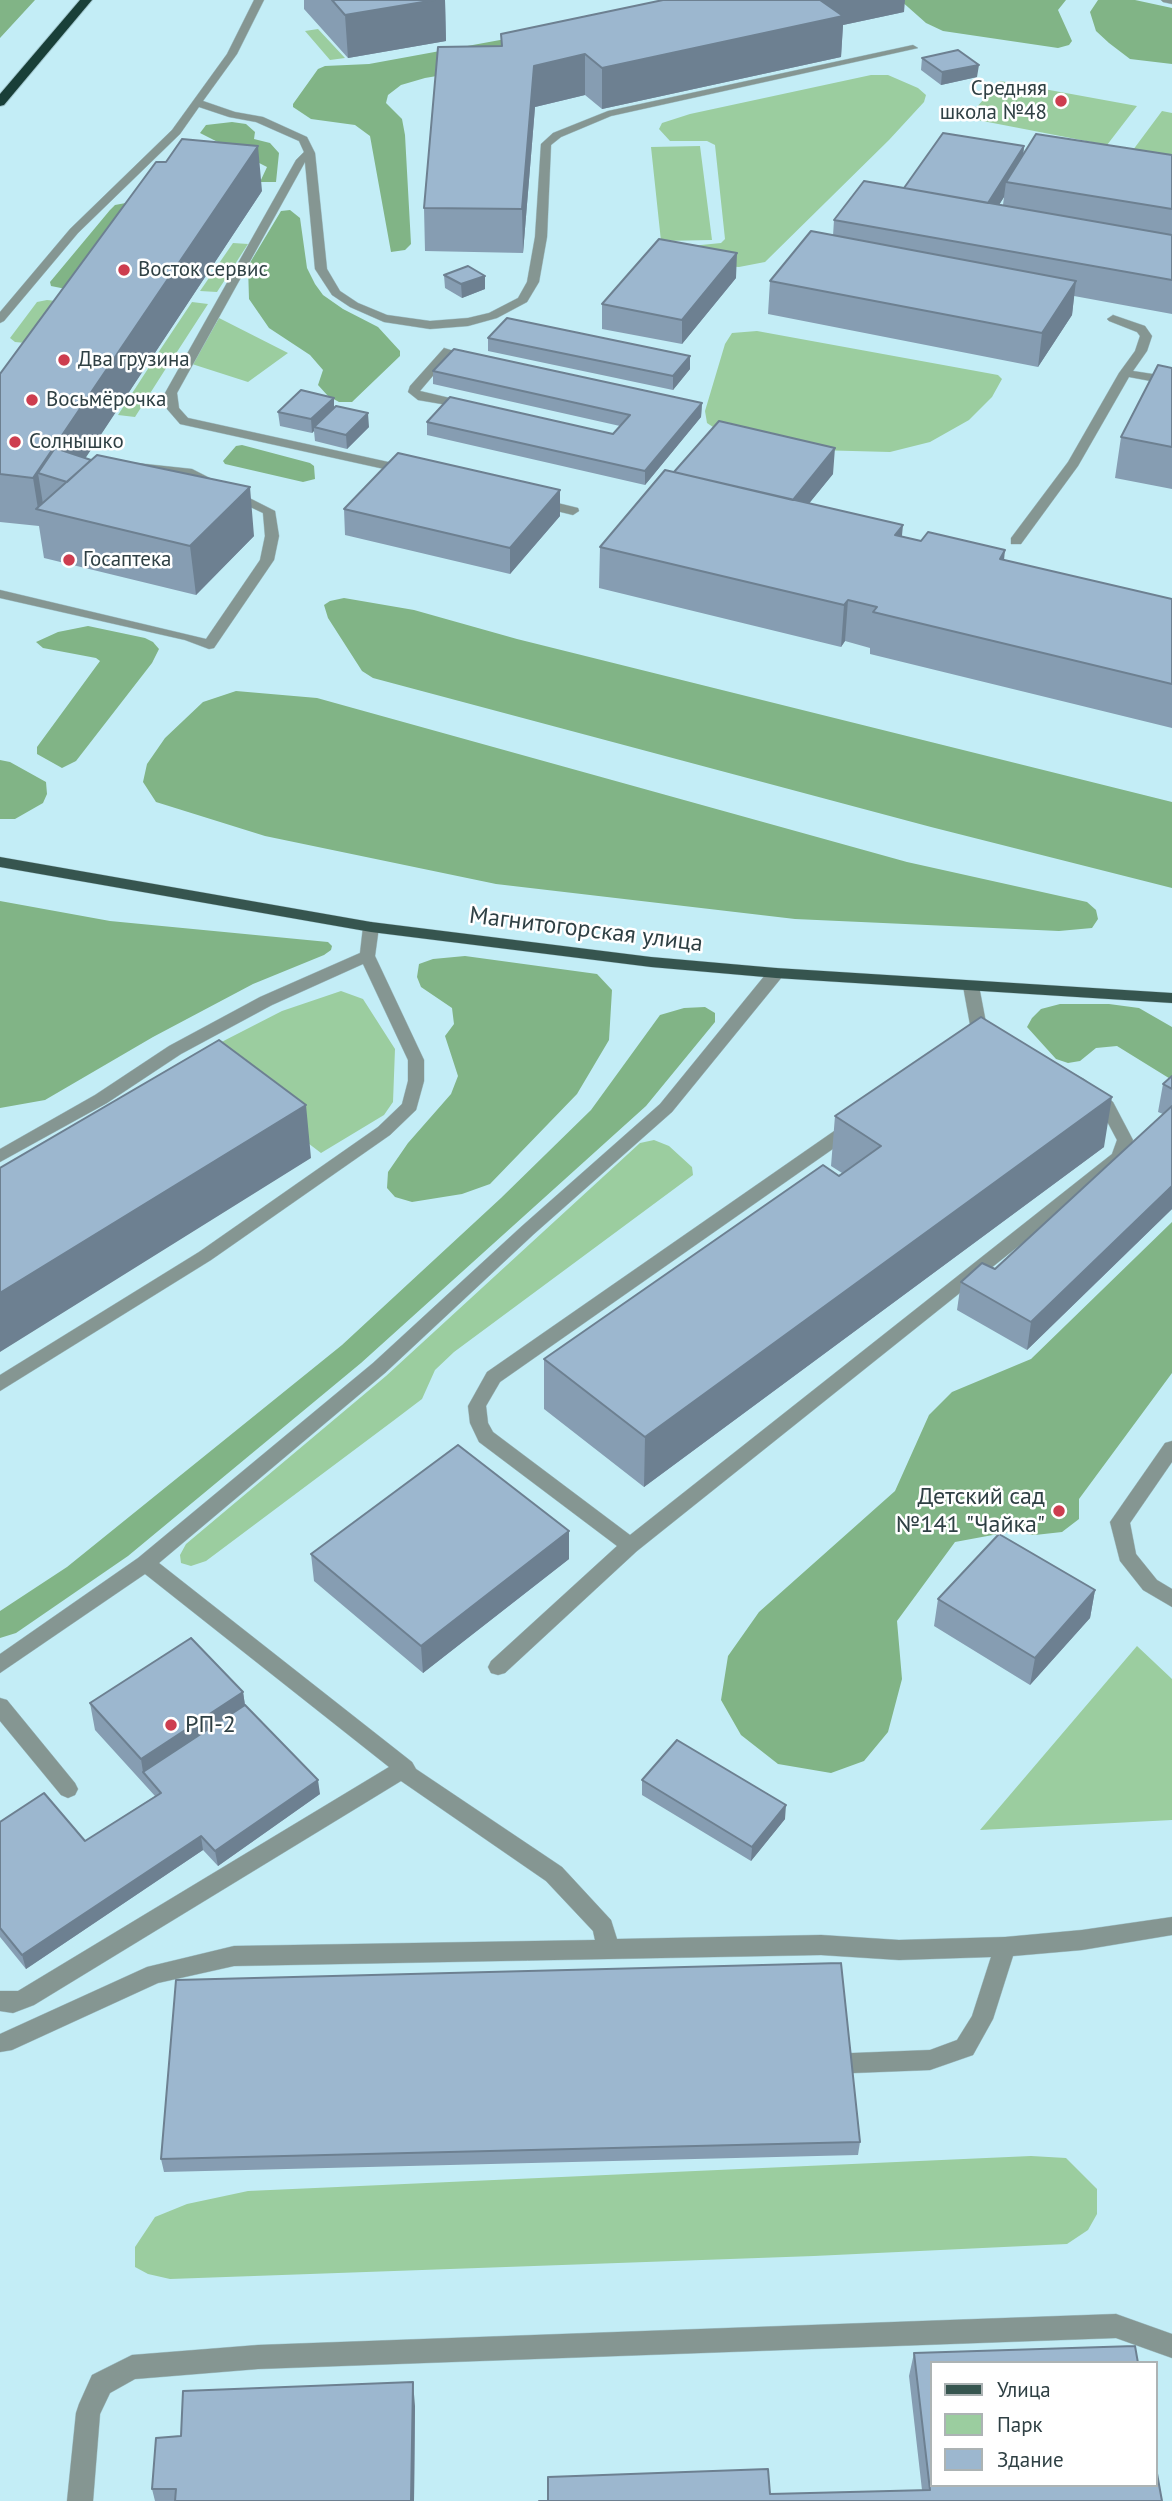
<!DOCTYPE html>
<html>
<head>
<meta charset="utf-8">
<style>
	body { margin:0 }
	#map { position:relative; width:1172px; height:2501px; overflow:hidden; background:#c3edf6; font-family:"PT Sans",sans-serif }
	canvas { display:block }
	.legend { position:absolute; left:930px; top:2361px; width:228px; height:126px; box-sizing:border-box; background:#fff; border:2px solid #acb3b4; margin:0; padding:9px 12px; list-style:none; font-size:21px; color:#2f4044 }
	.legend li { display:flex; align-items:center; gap:14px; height:35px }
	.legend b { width:35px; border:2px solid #acb3b4 }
</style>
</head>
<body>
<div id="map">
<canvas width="1172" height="2501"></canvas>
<ul class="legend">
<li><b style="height:9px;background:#36554f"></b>Улица</li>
<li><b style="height:19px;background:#9bcd9f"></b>Парк</li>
<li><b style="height:19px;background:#9cb7cf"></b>Здание</li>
</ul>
</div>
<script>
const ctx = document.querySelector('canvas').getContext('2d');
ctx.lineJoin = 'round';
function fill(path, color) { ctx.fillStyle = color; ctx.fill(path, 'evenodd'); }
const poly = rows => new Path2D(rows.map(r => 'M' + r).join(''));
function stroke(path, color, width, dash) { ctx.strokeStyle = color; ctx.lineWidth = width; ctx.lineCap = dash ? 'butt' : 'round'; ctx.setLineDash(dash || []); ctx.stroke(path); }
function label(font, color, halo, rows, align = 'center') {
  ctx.font = font + ' "PT Sans",sans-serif'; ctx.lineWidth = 5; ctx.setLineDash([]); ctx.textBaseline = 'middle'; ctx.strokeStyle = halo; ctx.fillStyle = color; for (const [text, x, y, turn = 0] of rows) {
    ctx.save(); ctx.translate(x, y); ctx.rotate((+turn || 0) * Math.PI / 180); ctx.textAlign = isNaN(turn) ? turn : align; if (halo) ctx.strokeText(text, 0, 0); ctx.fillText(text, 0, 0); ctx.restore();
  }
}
const green = poly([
	[318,29,345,58,330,60,305,31],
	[871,75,888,75,918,88,926,95,924,102,889,140,765,262,739,267,719,266,681,247,721,243,725,239,715,145,707,141,670,141,659,129,662,123,690,114],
	[1000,81,1137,106,1107,145,967,118],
	[1162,111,1172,113,1172,157,1133,150],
	[700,146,712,240,661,241,651,147],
	[233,243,248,244,217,292,200,291],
	[47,300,66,302,36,344,15,342,10,338,37,302],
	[192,302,208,304,175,355,158,353],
	[219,318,288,353,248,382,192,364],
	[757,331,998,375,1002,379,992,397,969,420,930,442,890,452,815,450,719,431,707,423,705,411,725,344,732,333],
	[153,361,170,362,135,417,118,415],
	[341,991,363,999,395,1049,393,1102,384,1115,321,1153,224,1079,202,1052,282,1011],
	[654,1140,669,1146,692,1167,693,1175,454,1352,435,1370,422,1399,393,1421,206,1561,191,1566,181,1563,180,1555,186,1544,386,1376,640,1143],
	[1137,1646,1172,1679,1172,1820,980,1830],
	[1031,2156,1066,2158,1097,2189,1097,2214,1088,2230,1067,2244,814,2256,170,2279,148,2274,135,2267,135,2247,155,2217,187,2204,248,2191]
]);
const forest = poly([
	[0,0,35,0,0,38],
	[900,0,1066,0,1058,10,1072,41,1069,45,1058,48,943,31,926,23],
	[1098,0,1135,0,1172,8,1172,64,1130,59,1109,43,1096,31,1090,12],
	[511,38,490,67,425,78,401,85,388,95,386,103,402,119,405,135,411,244,405,250,391,252,370,136,355,125,311,119,293,107,293,104,318,69,325,66,369,64],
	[232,122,246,124,255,132,254,139,270,143,279,153,276,182,260,182,267,167,200,133,206,125],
	[131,202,66,289,51,286,50,282,110,210,115,205],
	[290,210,300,218,307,268,315,284,323,295,343,309,378,327,400,351,400,356,352,402,339,402,328,396,318,385,323,370,310,355,269,328,249,299,248,266,281,211],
	[242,445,310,463,314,466,315,479,303,482,225,464,223,461,236,446],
	[344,598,414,610,517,639,1172,802,1172,888,931,827,373,678,362,671,328,618,324,605,330,601],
	[88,626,145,638,153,642,159,649,152,663,76,761,62,768,37,754,37,747,100,661,96,658,43,648,36,642,58,632],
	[236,691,317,698,907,862,1087,902,1096,910,1098,919,1092,928,1059,931,795,919,496,884,265,836,156,802,143,782,147,764,165,738,203,702],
	[0,760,10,762,46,782,47,794,43,803,15,819,0,819],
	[0,901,110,921,328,942,332,946,331,950,324,955,253,984,153,1037,45,1100,0,1108],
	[465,956,597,974,612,990,609,1040,577,1094,490,1184,462,1194,412,1202,395,1197,387,1188,388,1172,408,1143,451,1094,458,1076,445,1036,454,1024,452,1008,421,987,417,977,419,964,433,959],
	[1060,1004,1109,1004,1139,1008,1172,1027,1172,1080,1117,1046,1096,1048,1080,1061,1068,1063,1056,1059,1027,1027,1032,1018,1041,1009],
	[705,1007,715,1013,715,1022,646,1106,361,1363,128,1556,16,1633,0,1638,0,1611,67,1567,342,1345,501,1198,591,1110,660,1015,684,1008],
	[1172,1222,1172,1373,1079,1499,1079,1519,1062,1532,1035,1535,1009,1532,955,1542,897,1621,902,1679,888,1732,864,1761,831,1773,778,1764,741,1735,721,1700,728,1656,759,1612,895,1491,929,1415,952,1392,1031,1359]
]);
const minor = poly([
	[254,0,264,0,237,54,203,101,235,112,263,117,307,137,315,153,327,269,340,291,358,303,387,315,430,321,468,318,489,313,518,298,527,282,535,237,541,144,553,133,608,111,913,45,918,48,611,116,561,137,551,145,547,237,539,282,527,302,497,318,468,326,430,329,384,322,350,307,332,295,315,269,305,162,177,393,179,408,188,418,411,467,411,473,407,474,180,424,167,409,165,393,296,160,304,152,299,141,256,122,229,117,199,107,180,134,78,233,4,321,0,323,0,312,70,229,172,130,227,54,254,0],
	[1161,0,1172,0,1172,4,1163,2,1161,0],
	[1113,315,1145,326,1152,336,1147,351,1133,371,1172,377,1172,385,1129,377,1078,466,1021,544,1011,544,1011,538,1068,462,1119,373,1135,351,1140,336,1137,332,1109,321,1107,319,1113,315],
	[444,348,454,351,420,391,471,403,471,409,418,400,408,392,410,386,444,348],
	[136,463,192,469,275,511,279,536,274,560,214,648,209,649,185,640,0,598,0,590,206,639,260,560,265,536,263,513,185,476,132,470,130,467,136,463],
	[537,498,578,508,579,511,573,515,532,505,531,502,537,498],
	[371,922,379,927,375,956,424,1060,424,1081,416,1110,390,1135,211,1260,0,1391,0,1375,199,1252,378,1127,402,1104,408,1081,408,1060,363,964,272,1005,181,1054,107,1103,0,1162,0,1149,95,1095,169,1046,260,997,360,953,363,927,371,922],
	[776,968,784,973,782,977,672,1112,534,1234,385,1373,159,1563,412,1762,416,1769,562,1867,611,1920,617,1939,821,1935,899,1940,1005,1937,1082,1930,1172,1917,1172,1935,1082,1950,1013,1956,993,2019,973,2055,930,2070,828,2074,820,2071,817,2064,820,2057,828,2054,930,2050,957,2040,972,2016,991,1957,899,1960,821,1955,234,1966,158,1983,12,2050,0,2052,0,2034,147,1967,234,1946,595,1940,593,1931,546,1881,401,1781,34,2005,13,2013,0,2011,0,1991,18,1991,389,1767,145,1574,0,1673,0,1654,138,1558,373,1363,522,1226,660,1104,770,969,776,968],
	[971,981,979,986,987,1028,1084,1079,1113,1102,1133,1140,1125,1161,637,1551,505,1673,498,1675,491,1673,488,1667,491,1661,617,1546,479,1442,470,1423,468,1406,487,1372,935,1061,971,1030,963,986,971,981],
	[980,1039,1072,1087,1101,1110,1117,1140,1112,1154,630,1535,493,1432,488,1423,486,1406,500,1382,947,1069,980,1039],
	[1172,1441,1172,1462,1130,1523,1136,1554,1157,1580,1172,1589,1172,1607,1143,1590,1120,1561,1110,1522,1165,1443,1172,1441],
	[0,1698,7,1700,75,1783,78,1789,75,1795,68,1798,61,1795,0,1721,0,1698],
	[1116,2314,1172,2334,1172,2358,1116,2338,258,2369,135,2379,110,2393,100,2414,93,2501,67,2501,76,2413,79,2404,92,2375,132,2355,258,2345,1116,2314]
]);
const major = poly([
	[0,857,371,922,651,957,776,968,1172,993,1172,1003,776,978,651,967,371,932,0,867,0,857]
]);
const highway = poly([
	[80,0,92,0,4,105,0,106,0,94,80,0]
]);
const wall = poly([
	[304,0,445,0,446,41,348,58,304,9],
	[904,12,843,25,841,57,602,109,585,95,535,107,523,253,425,251,424,208,501,46,501,34],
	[922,58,977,77,941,85,921,70],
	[1024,146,1023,154,1172,155,1172,314,1074,296,1072,315,1038,367,768,314,770,281,833,236,834,220,904,188],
	[1004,197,1003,205,999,205],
	[262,191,85,458,254,536,196,595,44,558,39,526,0,522,0,374],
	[444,275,485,289,462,298,445,288],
	[736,278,682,344,602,329,602,304],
	[488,338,690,369,673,390,488,351],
	[1172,368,1172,489,1115,478,1121,437],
	[433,371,702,403,701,417,645,485,427,435,427,422,613,434,620,426,433,384],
	[334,408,369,427,347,449,315,441,314,431,312,433,280,426,278,412],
	[833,474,809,503,901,536,1172,599,1172,728,870,654,870,648,845,641,841,647,599,588,600,547],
	[560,490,560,516,510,574,345,535,344,509],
	[1172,1076,1172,1209,1027,1350,957,1310,961,1282,995,1269,1163,1114,1158,1112,1163,1084],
	[835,1116,1104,1147,644,1487,544,1409,544,1359,842,1173,831,1166],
	[569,1531,569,1559,423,1673,314,1581,311,1554],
	[1095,1590,1090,1618,1030,1685,934,1626,938,1599],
	[243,1692,245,1705,320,1794,218,1866,203,1850,26,1969,0,1937,0,1822,85,1841,155,1796,95,1730,90,1703],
	[642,1780,785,1819,751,1861,642,1795],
	[860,2142,858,2155,164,2172,161,2159],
	[914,2353,1162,2501,770,2494,922,2490,909,2376],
	[415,2406,414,2501,155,2501,152,2489,181,2436]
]);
const shadedWall = poly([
	[435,0,445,0,446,41,348,58,345,15],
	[808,0,905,0,904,12,843,25,841,57,602,109,602,68],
	[585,54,585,95,535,107,523,253,522,209,534,66],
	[979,65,977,77,941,85,942,72],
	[258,146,262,191,71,480,68,482,38,473,44,510,38,509,33,478],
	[1024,146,1022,169,1006,182,1004,197,983,230,986,205],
	[737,253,736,278,682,344,682,320],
	[485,276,485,289,462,298,461,284],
	[1076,281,1072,315,1038,367,1042,333],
	[690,356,690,369,673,390,673,376],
	[334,398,334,411,314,427,314,431,312,433,311,419],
	[702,403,701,417,645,485,645,471],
	[368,413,369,427,347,449,346,435],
	[835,448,833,474,786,532,788,506],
	[250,487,254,536,196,595,190,546],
	[560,490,560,516,510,574,510,548],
	[903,525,899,566,895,535],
	[1005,550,1001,591,1000,559],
	[848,600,845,641,841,647,844,605],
	[1112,1097,1104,1147,644,1487,645,1437],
	[306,1105,311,1158,0,1352,0,1293],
	[1172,1186,1172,1209,1027,1350,1031,1322],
	[569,1531,569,1559,423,1673,421,1646],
	[1095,1590,1090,1618,1030,1685,1035,1658],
	[243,1692,247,1719,143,1772,141,1759],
	[318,1780,320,1794,218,1866,215,1851],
	[786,1805,785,1819,751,1861,752,1847],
	[201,1836,203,1850,26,1969,22,1955],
	[413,2382,415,2406,414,2501,411,2501]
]);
const building = poly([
	[332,0,435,0,345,15,332,0],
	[663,0,820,0,843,16,602,68,585,54,534,66,522,209,424,208,438,47,502,46,501,34,663,0],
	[958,50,979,65,942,72,922,58,958,50],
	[943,133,1024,146,988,203,904,188,943,133],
	[1036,134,1172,155,1172,209,1006,182,1036,134],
	[182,139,258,146,33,478,0,474,0,374,156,162,166,162,182,139],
	[864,181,1172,235,1172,280,834,220,864,181],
	[811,231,1076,281,1042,333,770,281,811,231],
	[659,239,737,253,682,320,602,304,659,239],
	[468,266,485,276,461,284,444,275,468,266],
	[507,318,690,356,673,376,488,338,507,318],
	[454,349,702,403,645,471,427,422,450,397,613,434,630,415,433,371,454,349],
	[1158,365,1172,368,1172,447,1121,437,1158,365],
	[301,390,334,398,311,419,278,412,301,390],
	[336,406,368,413,346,435,314,427,336,406],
	[719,421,835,448,793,500,674,472,719,421],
	[55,448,91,460,67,482,38,473,55,448],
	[398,453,560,490,510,548,344,509,398,453],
	[97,455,250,487,190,546,36,509,97,455],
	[665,470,903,525,895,535,921,541,928,532,1005,550,1000,559,1172,599,1172,684,873,612,877,607,848,600,844,605,600,547,665,470],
	[981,1017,1112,1097,645,1437,544,1359,823,1165,839,1176,881,1146,835,1116,981,1017],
	[219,1040,306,1105,0,1293,0,1168,219,1040],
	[1172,1076,1172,1089,1163,1084,1172,1076],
	[1172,1106,1172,1186,1031,1322,961,1282,982,1263,995,1269,1172,1106],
	[458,1445,569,1531,421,1646,311,1554,458,1445],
	[999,1534,1095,1590,1035,1658,938,1599,999,1534],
	[191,1638,243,1692,141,1759,90,1703,191,1638],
	[245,1705,318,1780,215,1851,201,1836,22,1955,0,1928,0,1822,44,1793,85,1841,161,1793,143,1772,245,1705],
	[677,1740,786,1805,752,1847,642,1780,677,1740],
	[841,1963,860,2142,161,2159,176,1980,841,1963],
	[1135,2346,1138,2363,932,2363,932,2485,1156,2485,1156,2468,1162,2501,539,2501,548,2501,548,2477,768,2469,770,2494,930,2490,914,2353,1135,2346],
	[413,2382,411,2501,175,2501,176,2489,152,2489,156,2438,181,2436,183,2391,413,2382]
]);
const markers = [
	[1061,101,7,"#cd3d4f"],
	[124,270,7,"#cd3d4f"],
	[64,360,7,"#cd3d4f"],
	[32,400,7,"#cd3d4f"],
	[15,442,7,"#cd3d4f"],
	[69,560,7,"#cd3d4f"],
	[1059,1511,7,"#cd3d4f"],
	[171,1725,7,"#cd3d4f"]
];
const farPoinames = [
	["Средняя",1047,89,"right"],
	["школа №48",1047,113,"right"],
	["Восток сервис",138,270],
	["Два грузина",78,360],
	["Восьмёрочка",46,400],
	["Солнышко",29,442],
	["Госаптека",83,560]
];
const streetNames = [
	["Магнитогорская улица",586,930,7]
];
const poiNames = [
	["Детский сад",1045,1497],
	["№141 \"Чайка\"",1045,1525],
	["РП-2",185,1725,"left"]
];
fill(green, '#9bcd9f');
fill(forest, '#81b486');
stroke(minor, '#a5cad2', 1);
stroke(major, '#a5cad2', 1);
stroke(highway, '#a5cad2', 2);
fill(minor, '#859692');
fill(major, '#36554f');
fill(highway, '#193f38');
fill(wall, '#869db2');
fill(shadedWall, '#6d8091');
fill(building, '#9cb7cf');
stroke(building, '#6d8091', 2);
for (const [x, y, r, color] of markers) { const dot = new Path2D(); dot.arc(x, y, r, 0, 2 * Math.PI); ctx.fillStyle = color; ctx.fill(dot); stroke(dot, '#fff', 2.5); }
label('21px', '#2f4044', '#fff', farPoinames, 'left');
label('24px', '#2f4044', '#fff', streetNames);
label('24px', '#2f4044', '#fff', poiNames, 'right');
</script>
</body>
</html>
